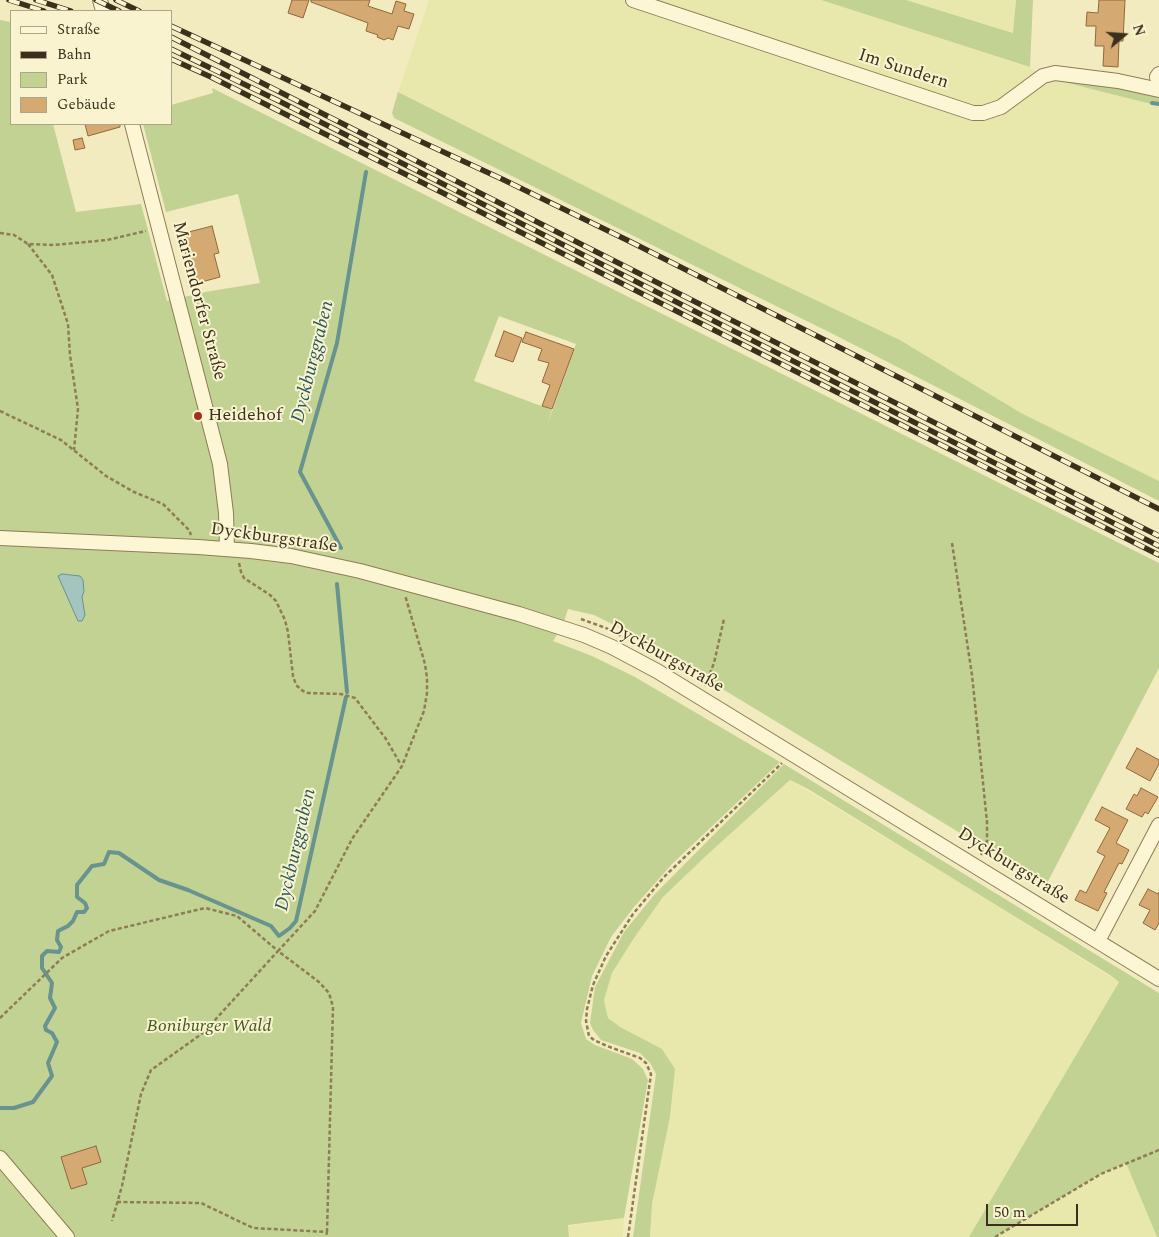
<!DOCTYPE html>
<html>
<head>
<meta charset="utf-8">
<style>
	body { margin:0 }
	#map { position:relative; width:1159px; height:1237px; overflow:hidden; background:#f3ebc0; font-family:Spectral,serif }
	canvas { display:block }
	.legend { position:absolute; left:10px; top:10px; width:162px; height:115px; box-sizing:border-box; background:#f9f3d0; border:1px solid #ada588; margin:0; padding:6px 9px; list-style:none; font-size:15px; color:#3c301c }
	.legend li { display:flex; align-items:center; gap:10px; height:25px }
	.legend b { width:25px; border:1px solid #ada588 }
	.north { position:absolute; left:1099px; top:10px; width:50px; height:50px; -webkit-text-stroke:4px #f9f3d0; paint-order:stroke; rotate:72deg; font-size:14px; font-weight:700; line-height:20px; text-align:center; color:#3c301c }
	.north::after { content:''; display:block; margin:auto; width:18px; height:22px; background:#3c301c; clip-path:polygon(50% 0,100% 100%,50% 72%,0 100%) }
	.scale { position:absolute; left:986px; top:1204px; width:92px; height:22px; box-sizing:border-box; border:2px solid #3c301c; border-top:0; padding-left:6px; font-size:15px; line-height:18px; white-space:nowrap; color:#3c301c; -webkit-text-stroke:4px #f9f3d0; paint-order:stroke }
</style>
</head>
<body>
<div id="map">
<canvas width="1159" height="1237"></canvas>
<ul class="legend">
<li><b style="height:6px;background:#fcf6d4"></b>Straße</li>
<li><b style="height:6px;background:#3c301c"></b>Bahn</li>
<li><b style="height:14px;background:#c1d293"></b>Park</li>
<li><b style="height:14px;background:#d5a972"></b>Gebäude</li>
</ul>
<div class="north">N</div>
<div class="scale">50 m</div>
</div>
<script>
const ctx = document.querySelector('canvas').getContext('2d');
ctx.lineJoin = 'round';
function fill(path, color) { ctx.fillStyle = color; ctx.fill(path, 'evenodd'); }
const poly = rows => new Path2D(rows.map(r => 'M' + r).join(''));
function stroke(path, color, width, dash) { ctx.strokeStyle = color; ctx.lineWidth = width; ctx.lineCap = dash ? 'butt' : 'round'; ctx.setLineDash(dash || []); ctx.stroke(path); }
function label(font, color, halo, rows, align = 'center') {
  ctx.font = font + ' Spectral,serif'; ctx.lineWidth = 4; ctx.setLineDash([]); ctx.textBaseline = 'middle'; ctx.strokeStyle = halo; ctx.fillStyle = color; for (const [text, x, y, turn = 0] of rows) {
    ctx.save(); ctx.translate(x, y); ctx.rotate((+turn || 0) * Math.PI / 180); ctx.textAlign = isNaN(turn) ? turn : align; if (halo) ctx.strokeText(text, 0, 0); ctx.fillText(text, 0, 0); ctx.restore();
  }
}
const farmland = poly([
	[429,0,821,0,1030,67,1043,76,1159,106,1159,481,1021,413,900,340,744,266,398,92],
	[906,0,1016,0,1014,33],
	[790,780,944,873,1119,982,969,1237,650,1237,652,1204,670,1117,675,1069,608,1018,604,1000,612,973,634,938,663,897,708,854],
	[1126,1163,1157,1237,995,1237,1101,1174],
	[624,1218,623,1237,569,1237,568,1226]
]);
const green = poly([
	[821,0,906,0,1013,33,1016,0,1033,0,1030,67],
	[0,20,11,22,11,124,53,124,76,212,141,204,167,301,205,292,260,283,238,194,166,212,143,124,171,124,171,105,213,93,212,88,1159,563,1159,668,1046,885,630,633,594,615,568,609,563,625,553,641,592,656,635,677,780,762,672,864,634,907,611,937,592,976,581,1023,586,1039,595,1045,632,1059,643,1069,648,1080,624,1218,568,1225,569,1237,0,1237],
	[499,316,576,344,547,426,552,410,474,381],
	[1052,79,1159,90,1159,106],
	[398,92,744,266,900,340,1021,413,1159,481,1159,501,831,333,394,118,392,113],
	[784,764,1159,993,1159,1237,1157,1237,1126,1163,1101,1174,995,1237,969,1237,1119,982,1110,975,944,873,808,789,790,780,708,854,663,897,634,938,612,973,604,1000,608,1018,620,1027,662,1049,675,1069,670,1117,652,1204,650,1237,633,1237,656,1074,650,1063,640,1053,601,1040,593,1030,590,1023,595,987,624,932,654,895]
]);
const water = poly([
	[62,574,80,576,83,580,84,591,82,597,85,615,82,621,78,621,58,576,62,574]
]);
const stream = poly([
	[1152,103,1159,104],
	[341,548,300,472,337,343,366,172],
	[337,584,347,692],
	[0,1108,14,1108,33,1102,52,1076,48,1063,57,1042,52,1033,46,1030,45,1026,55,1008,50,998,52,983,42,968,42,956,47,951,59,952,61,947,57,940,58,931,68,926,73,921,77,912,84,912,87,908,85,903,77,897,77,885,92,866,104,864,109,852,119,853,159,880,188,890,271,926,279,936,290,928,296,921,346,697]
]);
const building = poly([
	[292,0,309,0,303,18,288,13,292,0],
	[311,0,370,0,368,6,392,14,396,1,406,4,404,11,414,14,409,29,398,26,393,40,388,38,384,40,377,37,378,35,366,31,368,23,311,2,311,0],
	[1099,0,1125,0,1123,41,1119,41,1118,67,1103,66,1104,46,1095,46,1096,26,1086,26,1087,12,1098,13,1099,0],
	[85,124,120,124,120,127,88,136,85,124],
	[82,138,85,148,75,150,73,140,82,138],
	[212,226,219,253,214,254,220,277,198,283,193,265,189,266,181,234,212,226],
	[504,331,522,338,513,362,495,356,504,331],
	[526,332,574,349,552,409,542,406,550,385,542,382,549,363,538,360,542,349,522,342,526,332],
	[1137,748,1159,760,1159,764,1150,781,1126,768,1137,748],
	[1141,788,1158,797,1148,814,1145,812,1142,817,1126,809,1134,794,1137,796,1141,788],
	[1102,807,1128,820,1116,843,1129,850,1122,864,1119,863,1104,892,1107,893,1098,911,1075,900,1080,890,1086,893,1105,856,1097,852,1110,828,1095,820,1102,807],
	[1148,889,1158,894,1159,892,1159,923,1155,930,1143,923,1150,910,1139,905,1148,889],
	[96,1146,101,1162,82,1168,87,1184,71,1189,61,1157,96,1146]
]);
const path = poly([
	[0,233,14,235,28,244,54,245,107,240,146,231],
	[28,244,52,275,68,324,70,355,78,409,74,450],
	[0,411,61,440,106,476,134,492,163,504,189,530,191,535],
	[952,543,972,675,987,822,987,841,981,855],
	[239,563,241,572,244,578,270,595,276,601,285,620,288,632,293,676,296,685,303,691,308,693,341,694,355,698,386,739,401,765],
	[581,619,606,628,631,641],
	[705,686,714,663,724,619],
	[0,1018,62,958,109,931,205,908,237,916,278,951,203,1033,151,1070,141,1094,122,1186,112,1221],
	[117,1202,201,1203,253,1228,327,1232,326,1237],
	[327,1232,333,1007,329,993,319,982,278,951,315,911,352,839,402,766,424,711,427,693,427,678,425,664,405,595],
	[628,1237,651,1074,646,1063,640,1058,607,1046,594,1040,589,1036,586,1021,587,1009,593,985,606,956,633,914,664,877,782,763],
	[995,1237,1101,1174,1159,1150]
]);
const minor = poly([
	[100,0,103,11],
	[633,0,973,113,983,113,1001,107,1043,76,1055,73,1118,81,1159,90],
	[1159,74,1157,77,1159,79],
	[132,124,220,464,226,513,227,549],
	[0,538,198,547,251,551,291,556,360,571,519,614,584,635,612,647,657,671,1159,979],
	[1098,941,1159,825],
	[0,1158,67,1237]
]);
const rail = poly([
	[9,0,44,11],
	[36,0,71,11],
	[96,0,119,11],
	[116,0,139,11],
	[171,26,504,180,631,242,1159,509],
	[171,37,1159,536],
	[171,49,277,100,1159,546],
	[171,59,211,77,441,192,1159,555]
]);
const markers = [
	[198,416,5,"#a3311f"]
];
const streetNames = [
	["Im Sundern",903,70,18],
	["Mariendorfer Straße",198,301,75],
	["Dyckburgstraße",274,539,8],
	["Dyckburgstraße",666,658,29],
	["Dyckburgstraße",1013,867,32]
];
const poiNames = [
	["Heidehof",208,416]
];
const parkNames = [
	["Boniburger Wald",209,1027]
];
const waterNames = [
	["Dyckburggraben",314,362,-76],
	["Dyckburggraben",297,850,-77]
];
fill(farmland, '#e9e8ac');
fill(green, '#c1d293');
fill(water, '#a3c4bf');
stroke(water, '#69938f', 1);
stroke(stream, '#69938f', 4);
fill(building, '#d5a972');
stroke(building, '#906839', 1);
stroke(minor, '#8e7c56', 16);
stroke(path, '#8e7c56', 2.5, [4, 2.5]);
stroke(minor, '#fcf6d4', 14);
stroke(rail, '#3c301c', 5.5);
stroke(rail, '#f9f3d0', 4, [11]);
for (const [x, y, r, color] of markers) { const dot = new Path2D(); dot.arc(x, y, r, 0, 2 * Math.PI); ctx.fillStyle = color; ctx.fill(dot); stroke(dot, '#f9f3d0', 2); }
label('18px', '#3c301c', '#f9f3d0', streetNames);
label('18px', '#3c301c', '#f9f3d0', poiNames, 'left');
label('italic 18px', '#435a20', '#f9f3d0', parkNames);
label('italic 19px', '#29595d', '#f9f3d0', waterNames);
</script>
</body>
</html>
